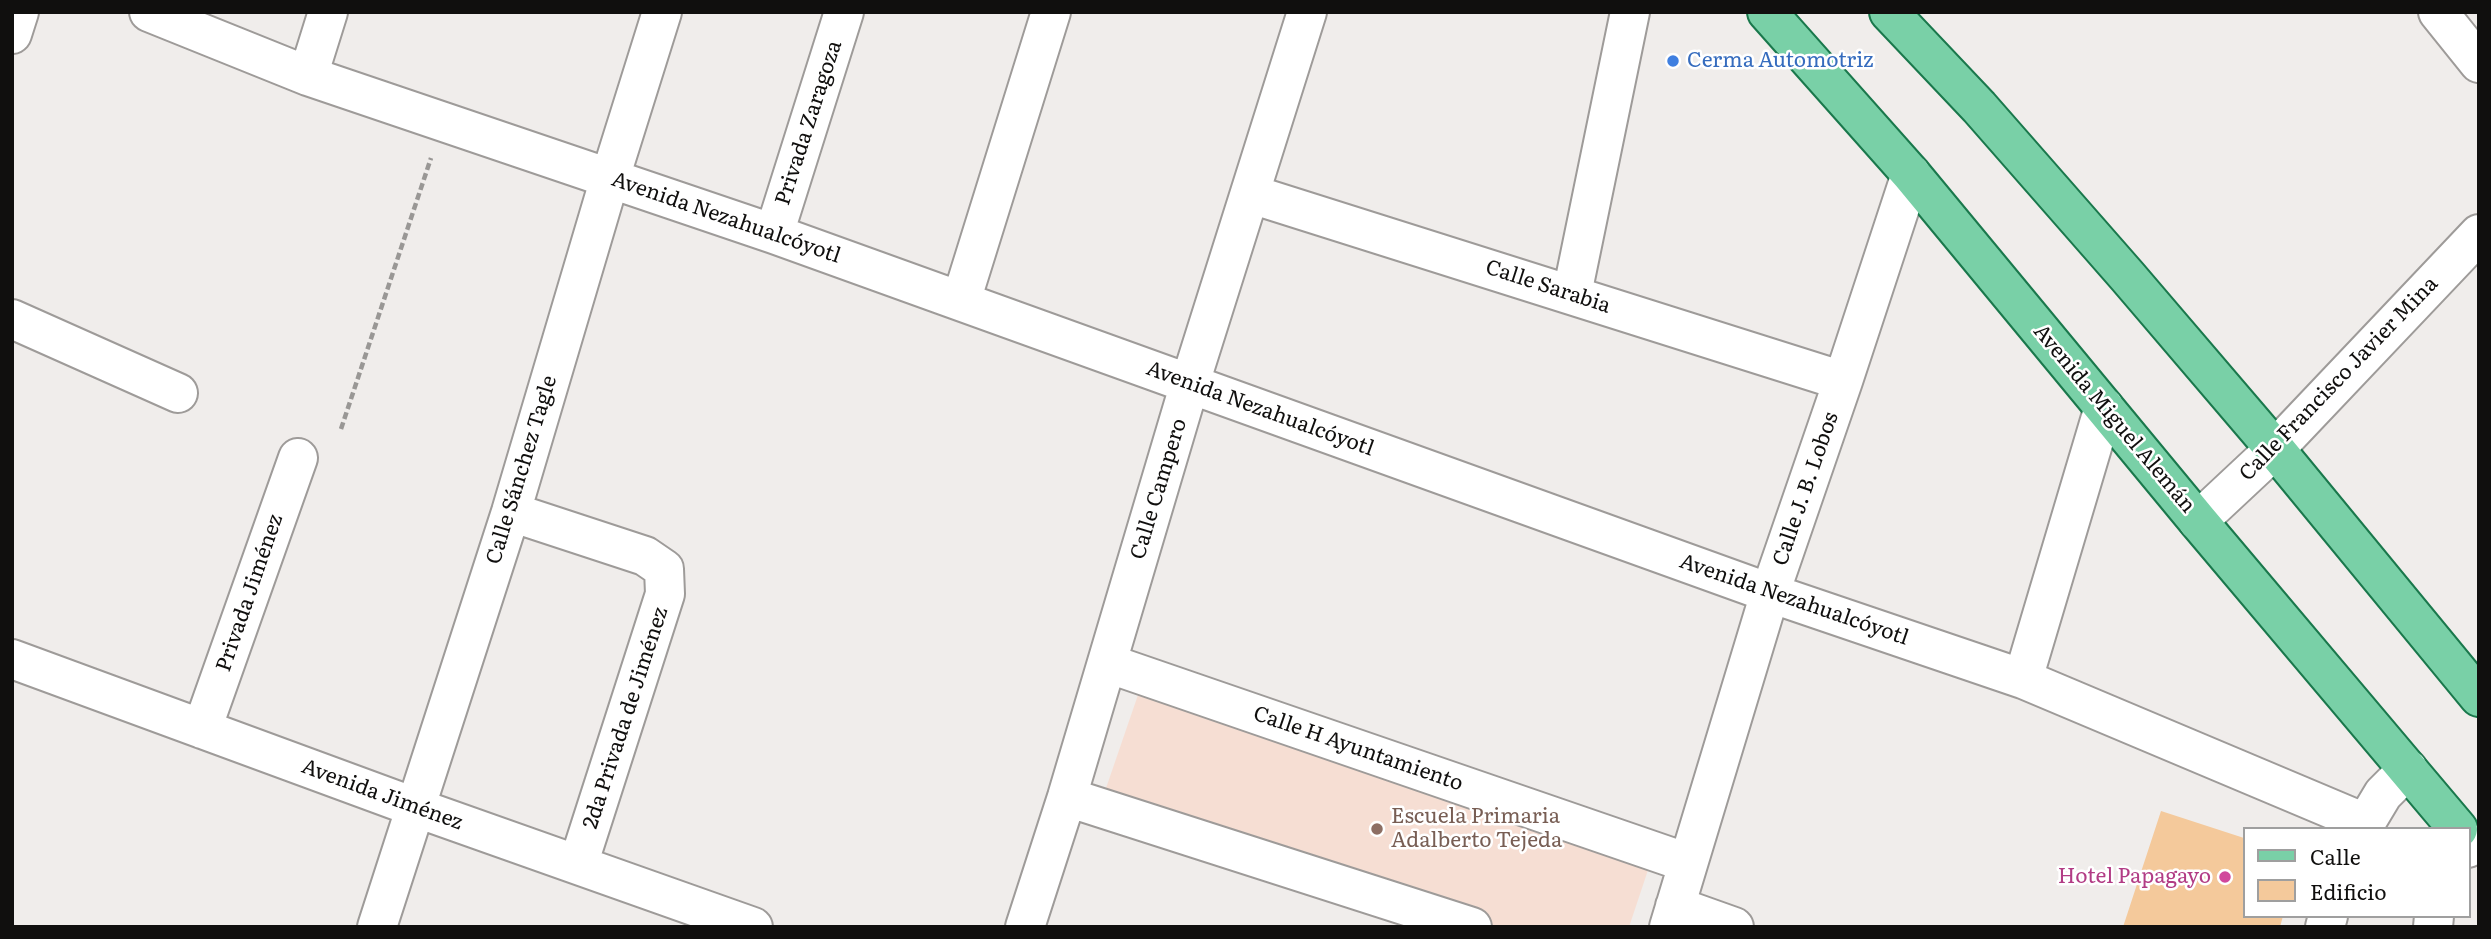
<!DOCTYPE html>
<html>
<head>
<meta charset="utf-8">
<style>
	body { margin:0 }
	#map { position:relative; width:2491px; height:939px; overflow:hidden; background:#f0edeb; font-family:Literata,serif }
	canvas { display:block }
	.frame { position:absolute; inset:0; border:14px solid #100f0e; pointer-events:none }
	.legend { position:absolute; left:2243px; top:827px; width:228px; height:91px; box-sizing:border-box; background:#fff; border:2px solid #9f9f9f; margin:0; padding:9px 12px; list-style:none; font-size:21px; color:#100f0e }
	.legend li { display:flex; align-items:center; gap:14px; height:35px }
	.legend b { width:35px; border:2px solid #9f9f9f }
</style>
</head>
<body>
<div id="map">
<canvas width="2491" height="939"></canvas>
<div class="frame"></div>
<ul class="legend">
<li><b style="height:9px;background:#79d0a7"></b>Calle</li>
<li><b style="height:19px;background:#f4c99b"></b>Edificio</li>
</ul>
</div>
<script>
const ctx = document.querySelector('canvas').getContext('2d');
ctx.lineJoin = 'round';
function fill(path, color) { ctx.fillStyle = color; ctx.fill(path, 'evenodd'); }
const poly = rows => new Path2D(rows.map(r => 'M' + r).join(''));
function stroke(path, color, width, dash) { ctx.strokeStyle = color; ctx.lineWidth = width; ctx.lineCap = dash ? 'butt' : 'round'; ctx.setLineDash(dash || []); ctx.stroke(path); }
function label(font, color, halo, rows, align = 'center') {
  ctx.font = font + ' Literata,serif'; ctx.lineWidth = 5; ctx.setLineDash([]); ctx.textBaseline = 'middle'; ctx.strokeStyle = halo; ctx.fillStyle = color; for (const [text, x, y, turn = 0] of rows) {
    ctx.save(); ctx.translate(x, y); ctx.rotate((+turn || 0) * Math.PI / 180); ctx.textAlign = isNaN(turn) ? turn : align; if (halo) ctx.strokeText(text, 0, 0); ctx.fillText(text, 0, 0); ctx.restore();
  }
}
const education = poly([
	[1139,692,1650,864,1629,927,1497,927,1104,794]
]);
const building = poly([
	[2161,811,2244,838,2244,916,2283,916,2280,927,2123,927]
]);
const path = poly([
	[341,429,431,158]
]);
const minor = poly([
	[149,12,308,76,774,234,1770,593,2023,679,2365,823],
	[2438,12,2479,63],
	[12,34,19,12],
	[308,76,328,12],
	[1251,194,1843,381],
	[774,234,844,12],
	[1572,294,1630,12],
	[961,301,1051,12],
	[12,319,178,393],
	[511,512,645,556,664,569,665,594,578,865],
	[2198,521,2275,449,2479,234],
	[12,659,417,808,753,927],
	[1107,663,1688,863],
	[2023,679,2104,407],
	[202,729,298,458],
	[1067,797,1472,927],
	[2362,829,2383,794,2408,769],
	[2468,848,2471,844],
	[1675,906,1734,927],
	[377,927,511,512,610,178,662,12],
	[1025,927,1067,797,1190,383,1307,12],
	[1669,927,1770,593,1843,381,1911,174],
	[2325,927,2328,916],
	[2433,927,2434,916]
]);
const major = poly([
	[1767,12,1911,174,2198,521,2458,829],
	[1889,12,1979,107,2128,277,2275,449,2479,697]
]);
const markers = [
	[1673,61,7,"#3f7fe0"],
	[1377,829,7,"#8d6e63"],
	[2225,877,7,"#d1479c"]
];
const shopNames = [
	["Cerma Automotriz",1687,61]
];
const streetNames = [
	["Privada Zaragoza",809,123,-72],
	["Avenida Nezahualcóyotl",726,218,19],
	["Calle Sarabia",1548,287,18],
	["Calle Francisco Javier Mina",2339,379,-46],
	["Avenida Nezahualcóyotl",1260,409,20],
	["Avenida Miguel Alemán",2114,419,50],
	["Calle Sánchez Tagle",522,470,-73],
	["Calle Campero",1159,489,-73],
	["Calle J. B. Lobos",1806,489,-71],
	["Privada Jiménez",250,593,-71],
	["Avenida Nezahualcóyotl",1794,600,19],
	["2da Privada de Jiménez",626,718,-72],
	["Calle H Ayuntamiento",1358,749,19],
	["Avenida Jiménez",382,795,20]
];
const educationNames = [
	["Escuela Primaria",1391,817],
	["Adalberto Tejeda",1391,841]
];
const hotelNames = [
	["Hotel Papagayo",2211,877]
];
fill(education, '#f6ded3');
fill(building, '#f4c99b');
stroke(minor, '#9e9b99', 42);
stroke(major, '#1a784c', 42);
stroke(path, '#999795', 4.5, [7, 3.5]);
stroke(minor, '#fff', 38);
stroke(major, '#79d0a7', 38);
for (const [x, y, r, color] of markers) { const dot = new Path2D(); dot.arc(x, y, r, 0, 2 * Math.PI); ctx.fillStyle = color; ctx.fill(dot); stroke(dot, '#fff', 2.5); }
label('21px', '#366cbe', '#fff', shopNames, 'left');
label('21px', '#100f0e', '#fff', streetNames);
label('21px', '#785e54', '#fff', educationNames, 'left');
label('21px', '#b23c85', '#fff', hotelNames, 'right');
</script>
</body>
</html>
